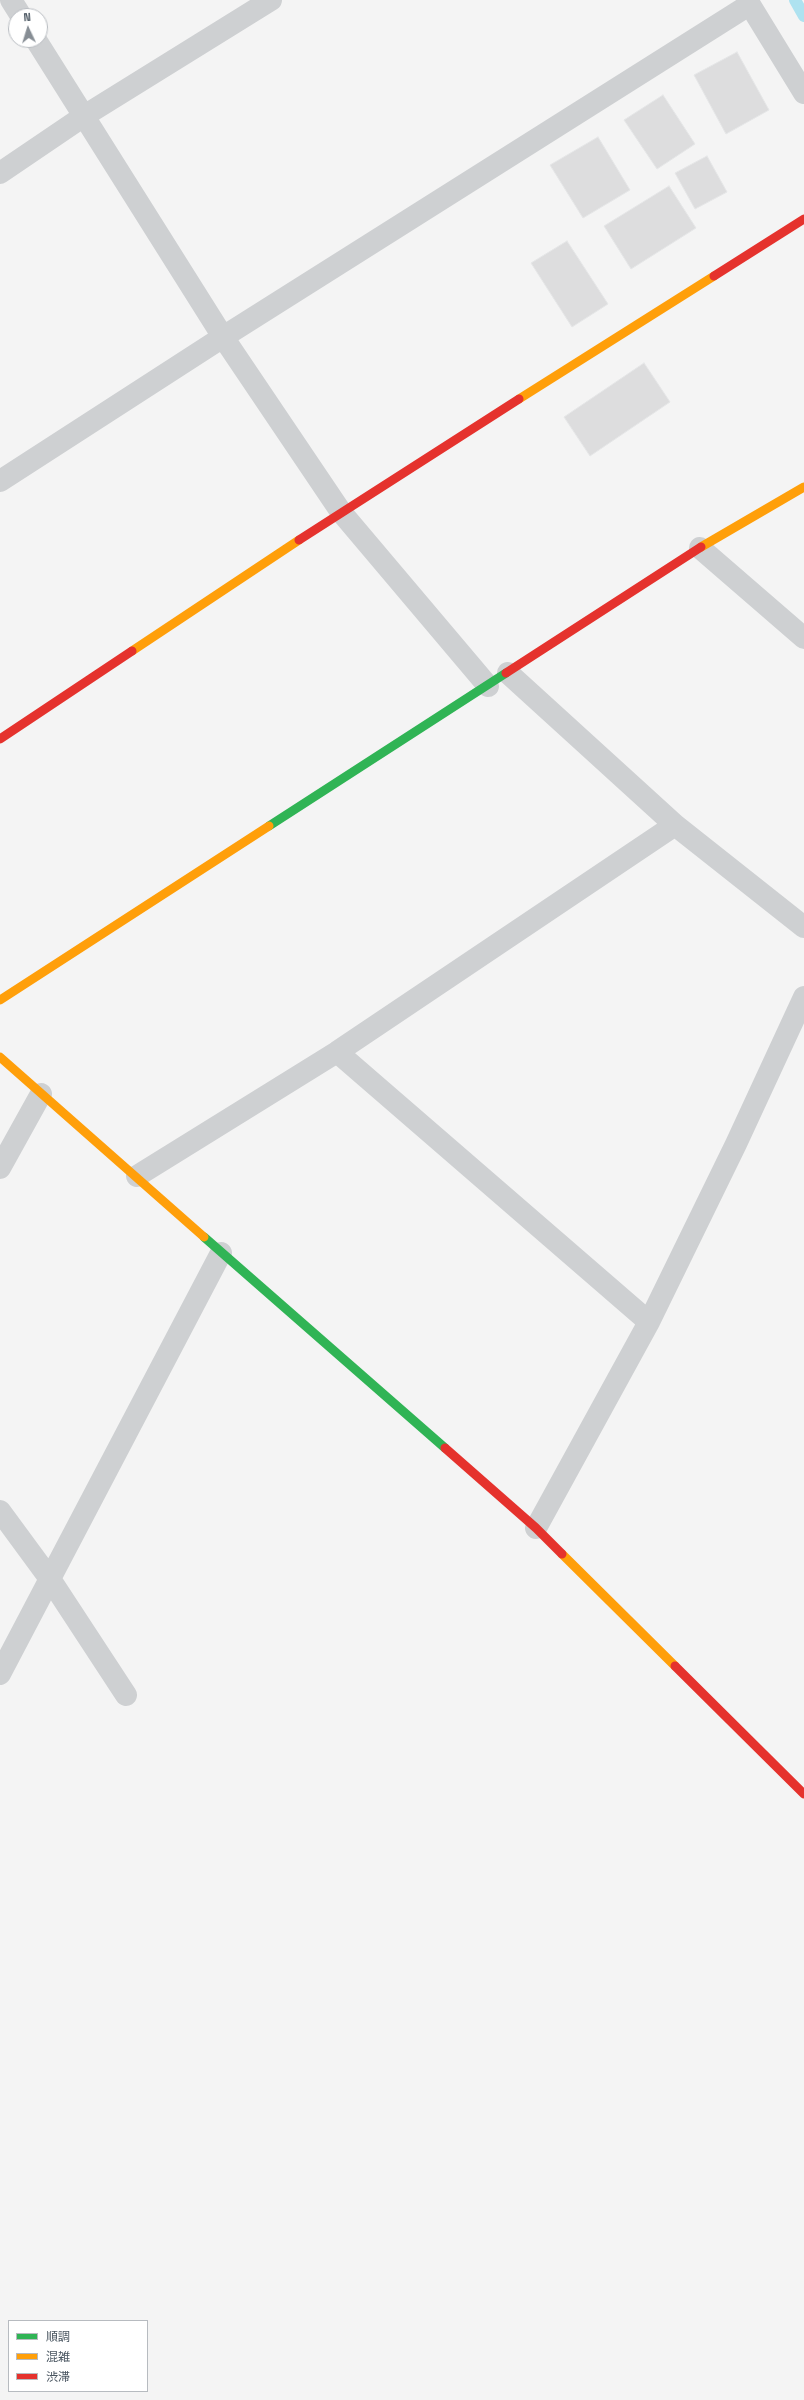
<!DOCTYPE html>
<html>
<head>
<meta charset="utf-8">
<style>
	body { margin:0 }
	#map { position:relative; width:804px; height:2400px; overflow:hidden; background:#f4f4f4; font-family:"Space Grotesk","Noto Sans JP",sans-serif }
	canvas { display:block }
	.legend { position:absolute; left:8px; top:2320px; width:140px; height:72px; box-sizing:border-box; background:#fff; border:1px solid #b7bbc0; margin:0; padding:5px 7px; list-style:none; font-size:12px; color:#4a5661 }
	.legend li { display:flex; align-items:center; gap:8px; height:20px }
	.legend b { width:20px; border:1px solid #b7bbc0 }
	.north { position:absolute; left:8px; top:8px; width:40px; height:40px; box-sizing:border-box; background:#fff; border:1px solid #b7bbc0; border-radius:50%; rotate:356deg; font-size:11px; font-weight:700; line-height:16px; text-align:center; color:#4a5661 }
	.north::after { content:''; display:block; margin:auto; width:14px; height:18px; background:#868d94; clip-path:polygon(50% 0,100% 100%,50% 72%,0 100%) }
</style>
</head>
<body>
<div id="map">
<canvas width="804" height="2400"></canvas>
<ul class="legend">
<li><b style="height:5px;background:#30b455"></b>順調</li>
<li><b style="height:5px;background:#ff9f0a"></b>混雑</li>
<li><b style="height:5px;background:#e5322d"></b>渋滞</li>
</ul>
<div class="north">N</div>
</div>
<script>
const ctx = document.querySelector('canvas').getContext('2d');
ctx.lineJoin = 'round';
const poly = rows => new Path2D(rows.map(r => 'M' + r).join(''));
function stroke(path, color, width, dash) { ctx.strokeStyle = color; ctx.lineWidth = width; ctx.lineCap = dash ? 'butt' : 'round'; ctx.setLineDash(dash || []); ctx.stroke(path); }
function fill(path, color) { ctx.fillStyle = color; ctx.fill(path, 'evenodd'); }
const stream = poly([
	[795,0,804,16]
]);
const building = poly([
	[737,52,769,110,726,134,694,75,737,52],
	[663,95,695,144,657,169,624,120,663,95],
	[598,137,630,190,583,218,550,165,598,137],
	[707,156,727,192,695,209,675,173,707,156],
	[669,186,696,228,631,269,604,226,669,186],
	[567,241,608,304,572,327,531,263,567,241],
	[644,363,670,402,590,456,564,417,644,363]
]);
const street = poly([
	[11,0,21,16],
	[747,0,804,93],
	[36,40,223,337,341,512,488,686],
	[0,173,84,116,271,0],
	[0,481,223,337,749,5],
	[700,548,804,638],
	[508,673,675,825,804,927],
	[337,1052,649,1322],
	[0,1168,41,1094],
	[137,1176,337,1052,675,825],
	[0,1511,50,1579,126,1695],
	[536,1528,649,1322,736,1144,804,997],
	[0,1674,221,1253]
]);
const fast = poly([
	[269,826,506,673],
	[204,1237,445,1448]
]);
const slow = poly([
	[519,399,714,276],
	[701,547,804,487],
	[132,651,299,540],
	[0,1000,269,826],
	[0,1057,204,1237],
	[562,1554,675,1666]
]);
const jam = poly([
	[714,276,804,219],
	[299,540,519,399],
	[506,673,701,547],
	[0,739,132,651],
	[445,1448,536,1528,562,1554],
	[675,1666,804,1794]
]);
stroke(stream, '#aee2f0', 12);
fill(building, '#ddddde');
stroke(building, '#e5e6e7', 1);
stroke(street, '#ced0d2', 22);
stroke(fast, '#30b455', 9);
stroke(slow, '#ff9f0a', 9);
stroke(jam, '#e5322d', 9);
</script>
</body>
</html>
